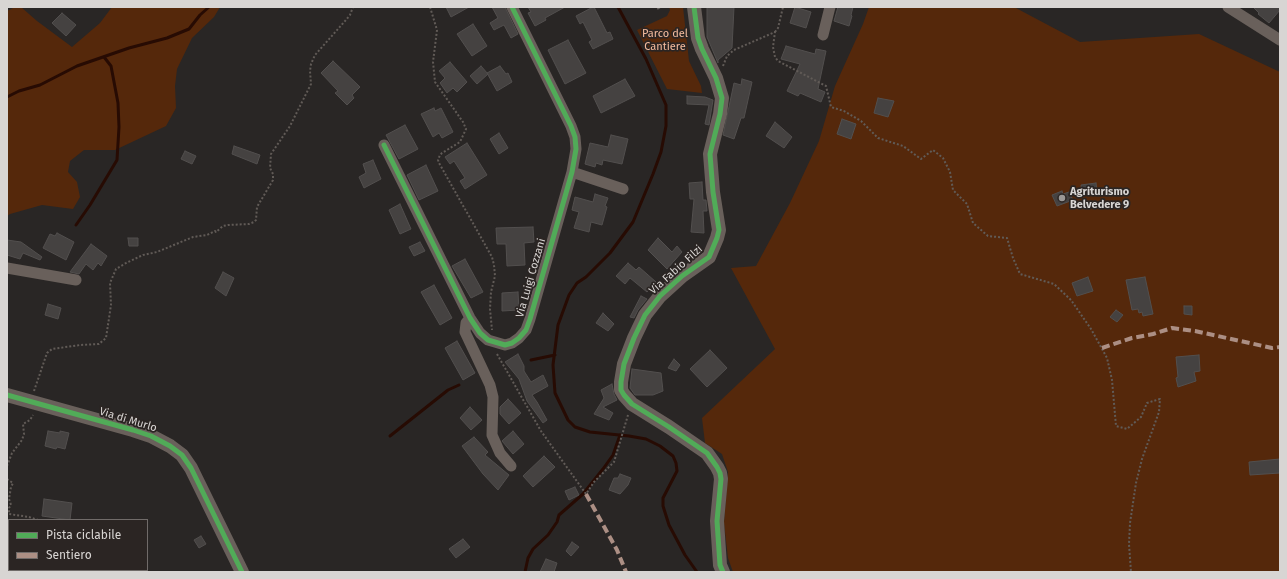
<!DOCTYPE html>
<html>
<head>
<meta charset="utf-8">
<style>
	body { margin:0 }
	#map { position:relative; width:1287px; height:579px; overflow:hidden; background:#292625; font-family:"Fira Sans",sans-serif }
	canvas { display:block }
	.frame { position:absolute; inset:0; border:8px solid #d8d5d3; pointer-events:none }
	.legend { position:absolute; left:8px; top:519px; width:140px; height:52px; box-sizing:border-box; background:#2b2523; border:1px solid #706b69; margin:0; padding:5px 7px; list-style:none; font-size:12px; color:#d8d5d3 }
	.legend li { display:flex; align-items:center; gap:8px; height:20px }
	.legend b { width:20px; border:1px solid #706b69 }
</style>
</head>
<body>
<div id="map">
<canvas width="1287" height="579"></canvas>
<div class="frame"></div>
<ul class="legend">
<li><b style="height:5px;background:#51ab58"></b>Pista ciclabile</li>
<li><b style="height:5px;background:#ac8f84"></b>Sentiero</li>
</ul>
</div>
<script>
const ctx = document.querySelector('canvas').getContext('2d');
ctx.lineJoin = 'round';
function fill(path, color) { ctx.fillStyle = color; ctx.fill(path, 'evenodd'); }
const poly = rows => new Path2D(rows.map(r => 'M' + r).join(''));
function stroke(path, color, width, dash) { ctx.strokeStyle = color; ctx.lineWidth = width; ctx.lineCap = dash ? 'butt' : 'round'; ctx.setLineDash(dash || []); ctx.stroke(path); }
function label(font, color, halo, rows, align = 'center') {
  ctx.font = font + ' "Fira Sans",sans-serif'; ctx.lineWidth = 3.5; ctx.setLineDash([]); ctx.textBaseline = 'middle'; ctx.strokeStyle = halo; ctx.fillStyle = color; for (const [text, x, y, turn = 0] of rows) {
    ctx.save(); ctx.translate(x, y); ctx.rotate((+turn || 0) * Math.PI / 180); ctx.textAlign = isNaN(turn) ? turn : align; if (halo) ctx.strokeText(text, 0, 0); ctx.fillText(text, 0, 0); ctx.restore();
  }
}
const green = poly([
	[15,7,21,7,37,21,72,47,100,23,112,7,220,7,214,17,192,38,177,69,175,86,176,108,166,126,115,150,84,150,70,161,68,172,77,182,80,197,73,209,42,205,10,214,7,216,7,11],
	[669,7,683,7,689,61,701,86,702,93,667,89,637,30,667,16,670,10],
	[869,7,1014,7,1080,42,1199,34,1280,72,1280,572,733,572,728,558,724,523,728,472,722,454,705,443,702,418,775,349,731,268,756,266,790,203,819,141,835,86,863,24]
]);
const stream = poly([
	[618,7,646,59,666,105,666,126,661,152,653,174,633,222,610,253,586,277,577,283,569,295,558,325,553,365,555,393,568,420,575,427,590,432,629,436,646,439,660,446,673,456,676,463,677,471,663,498,663,506,669,525,685,555,697,572],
	[7,97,19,91,40,85,77,66,129,48,167,38,189,29,200,15,209,7],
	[76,225,90,205,117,160,119,127,118,103,111,66,104,57],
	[531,360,555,355],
	[390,436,448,390,459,385],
	[525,572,528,558,533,549,548,535,557,522,559,515,583,494,603,469,613,455,620,435]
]);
const building = poly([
	[446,7,469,7,451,17,446,7],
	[492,7,505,7,518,34,511,38,504,25,494,30,490,23,498,18,492,7],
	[528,7,565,7,545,18,546,20,535,26,528,13,531,12,528,7],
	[593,7,594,7,607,33,610,32,613,39,593,49,589,42,592,40,583,22,580,24,576,16,593,7],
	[707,7,734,7,732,48,718,60,718,63,707,37,707,7],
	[795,7,811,12,806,28,790,23,795,7],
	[838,7,853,7,851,15,852,16,849,26,834,21,838,7],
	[1253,7,1280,7,1280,10,1269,23,1258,14,1259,13,1253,7],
	[62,13,76,25,66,36,52,23,62,13],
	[473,24,487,46,472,56,457,34,473,24],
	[568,40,586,73,565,84,548,50,568,40],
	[786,46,815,54,816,49,826,51,818,89,825,92,821,102,800,93,798,96,787,91,800,64,781,59,786,46],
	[333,61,360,87,352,95,354,98,347,105,335,93,338,91,321,73,333,61],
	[450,62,467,82,457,92,453,88,447,93,440,83,445,78,439,71,450,62],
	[481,66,488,74,477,84,470,76,481,66],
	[500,66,506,74,508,73,512,82,497,91,487,73,500,66],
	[625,79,635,96,601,113,593,96,625,79],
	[742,79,752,82,744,118,741,118,734,139,723,135,734,83,741,85,742,79],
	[687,96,705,97,713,100,709,125,705,124,709,105,687,104,687,96],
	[878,98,894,101,888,117,874,113,878,98],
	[434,108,435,111,441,108,453,132,442,138,439,133,433,137,421,114,434,108],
	[842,119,856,124,851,139,837,134,842,119],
	[775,122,792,137,784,148,766,136,775,122],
	[405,125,418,149,399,159,386,135,405,125],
	[499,133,508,148,499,154,490,139,499,133],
	[611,135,628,139,622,164,603,160,602,165,596,163,595,167,585,164,590,143,608,147,611,135],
	[467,143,487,175,465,189,460,181,465,178,454,161,450,164,445,157,467,143],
	[234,146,260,155,257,164,232,154,234,146],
	[185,151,196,156,192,164,181,159,185,151],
	[373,160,381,179,364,188,359,177,366,173,363,164,373,160],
	[426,165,438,191,419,200,407,175,426,165],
	[702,182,703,200,706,200,707,211,703,211,704,233,691,232,694,199,690,199,689,183,702,182],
	[1096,183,1097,192,1082,193,1081,185,1096,183],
	[1062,191,1063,194,1069,192,1073,200,1057,206,1052,195,1062,191],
	[595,194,608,198,605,206,607,207,602,225,591,222,589,232,574,228,579,212,572,210,575,197,593,202,595,194],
	[400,204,411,229,400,234,389,210,400,204],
	[533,227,534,242,524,243,525,265,507,266,506,244,497,244,496,228,533,227],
	[57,233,74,242,66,260,43,248,50,234,55,236,57,233],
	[128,238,138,238,138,246,129,246,128,238],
	[658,238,672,252,677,246,682,252,667,269,648,250,658,238],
	[7,240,21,242,42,257,40,260,23,253,20,259,7,255,7,240],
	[420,242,425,251,414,256,409,247,420,242],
	[91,244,107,256,101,266,98,263,93,270,86,264,79,274,70,272,91,244],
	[465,259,483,292,471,298,452,266,465,259],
	[628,263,636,270,639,267,656,282,647,292,630,278,625,284,616,276,628,263],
	[223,272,234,278,226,296,215,288,223,272],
	[1088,277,1093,291,1077,296,1072,283,1088,277],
	[1145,277,1153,314,1143,316,1142,312,1139,313,1138,309,1132,310,1126,280,1145,277],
	[434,285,452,318,440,325,421,292,434,285],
	[518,292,519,310,502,311,502,293,518,292],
	[641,296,647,299,638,310,634,318,630,317,641,296],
	[48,304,61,308,58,319,45,315,48,304],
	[1184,306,1192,306,1192,315,1184,314,1184,306],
	[1116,310,1123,315,1117,322,1110,317,1116,310],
	[603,313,614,324,608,331,596,323,603,313],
	[457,341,475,373,463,380,445,348,457,341],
	[710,350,727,368,707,387,690,369,710,350],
	[518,354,524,366,524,371,531,382,543,375,548,386,532,395,537,402,547,420,543,423,527,401,519,379,505,362,518,354],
	[1199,355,1200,371,1194,372,1196,381,1178,387,1176,378,1178,377,1176,357,1199,355],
	[674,359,680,365,676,371,668,368,674,359],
	[632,369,661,373,663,391,653,395,635,395,630,388,632,369],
	[612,384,614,394,617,400,603,407,613,413,609,420,594,414,604,398,601,390,612,384],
	[508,399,521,413,509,424,500,414,500,407,508,399],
	[470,407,482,420,471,430,460,418,470,407],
	[48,431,60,433,60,431,69,433,65,449,57,447,56,449,45,446,48,431],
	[513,431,524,444,513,454,502,441,513,431],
	[474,437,488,452,485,455,509,475,498,490,483,474,462,446,474,437],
	[544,456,555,467,533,487,523,476,544,456],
	[1280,459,1280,473,1250,475,1249,462,1280,459],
	[620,474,631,478,628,485,620,494,609,490,614,478,618,478,620,474],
	[575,487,579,495,569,500,565,491,575,487],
	[44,499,72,503,70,520,42,516,44,499],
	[201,536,206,544,199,548,194,540,201,536],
	[463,539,470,547,456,558,449,549,463,539],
	[572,542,579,547,571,556,566,551,572,542],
	[546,559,557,563,554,572,540,572,546,559]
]);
const path = poly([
	[430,7,437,30,433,62,435,82,463,122,466,129,460,142,442,153,440,155,438,160,439,163,492,257,494,265,495,276,491,292,490,309,492,330],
	[775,32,778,28,783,7],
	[723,66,727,56,734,50,775,32,773,47,775,57,778,61,826,86,831,107,844,111,861,121,878,138,903,146,921,159,933,150,943,158,950,172,953,190,967,204,973,223,988,236,1007,238,1013,258,1020,274,1054,284,1071,300,1091,329,1107,358,1112,380,1116,426,1127,429,1141,417,1147,403,1160,399,1159,412,1142,459,1136,483,1130,523,1129,544,1131,572],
	[497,354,541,431,586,494,594,482,614,462,628,415],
	[34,391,47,353,52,349,80,345,99,344,106,338,111,305,110,283,116,269,126,263,143,255,157,252,193,237,207,235,215,231,216,232,223,226,228,225,249,224,254,222,256,220,257,207,273,180,273,174,270,168,271,154,290,126,311,84,310,71,311,64,315,55,345,21,350,15,353,7],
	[7,466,12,453,22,440,24,434,23,424,30,420,33,415],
	[7,479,13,483,11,487,9,499,11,505,9,508,9,514,29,517,38,520],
	[7,565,9,566]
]);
const minor = poly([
	[1228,7,1280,40],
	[823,35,830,7],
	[384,145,470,318,480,333,488,340,505,345,512,343,519,338,526,330,530,319,572,172,576,149,575,137,571,126,512,7],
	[572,172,623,189],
	[7,268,76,280],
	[470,318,466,323,465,332,490,385,493,397,492,435,500,453,511,466]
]);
const tertiary = poly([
	[694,7,698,38,702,49,716,78,722,98,720,114,710,154,713,192,719,230,717,238,709,257,682,276,660,296,645,315,634,338,624,364,621,382,621,390,624,395,632,404,669,427,707,453,717,467,720,473,721,479,717,521,720,565,723,572],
	[7,395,133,430,151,436,170,446,182,455,191,468,242,572]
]);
const rail = poly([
	[658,7,659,9]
]);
const quiet = poly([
	[1102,348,1132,338,1153,334,1172,328,1195,331,1272,348,1280,347],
	[586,494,617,550,626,572]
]);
const cycleway = poly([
	[694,7,698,38,702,49,716,78,722,98,720,114,710,154,713,192,719,230,717,238,709,257,682,276,660,296,645,315,634,338,624,364,621,382,621,390,624,395,632,404,669,427,707,453,717,467,720,473,721,479,717,521,720,565,723,572],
	[384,145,470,318,480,333,488,340,505,345,512,343,519,338,526,330,530,319,572,172,576,149,575,137,571,126,512,7],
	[7,395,133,430,151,436,170,446,182,455,191,468,242,572]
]);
const markers = [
	[1062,198,4,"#9b9896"]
];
const parkNames = [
	["Parco del",665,34],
	["Cantiere",665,47]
];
const poiNames = [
	["Agriturismo",1070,192],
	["Belvedere 9",1070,205]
];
const streetNames = [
	["Via Fabio Filzi",676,270,-42],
	["Via Luigi Cozzani",531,278,-74],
	["Via di Murlo",128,420,17]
];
fill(green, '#55280b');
stroke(stream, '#270b03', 3);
fill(building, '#454241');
stroke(building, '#524f4e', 1);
stroke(path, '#615b57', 2, [2, 2]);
stroke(minor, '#69605b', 11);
stroke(tertiary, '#69605b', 14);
stroke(rail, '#6a6461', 3, [7, 7]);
stroke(quiet, '#ac8f84', 4, [8, 4]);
stroke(cycleway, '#51ab58', 5);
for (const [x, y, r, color] of markers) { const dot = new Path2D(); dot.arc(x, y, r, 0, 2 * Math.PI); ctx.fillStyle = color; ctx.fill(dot); stroke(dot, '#2b2523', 1.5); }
label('11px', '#f4bb9e', '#2b2523', parkNames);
label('bold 11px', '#d8d5d3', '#2b2523', poiNames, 'left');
label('11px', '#d8d5d3', '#2b2523', streetNames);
</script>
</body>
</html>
